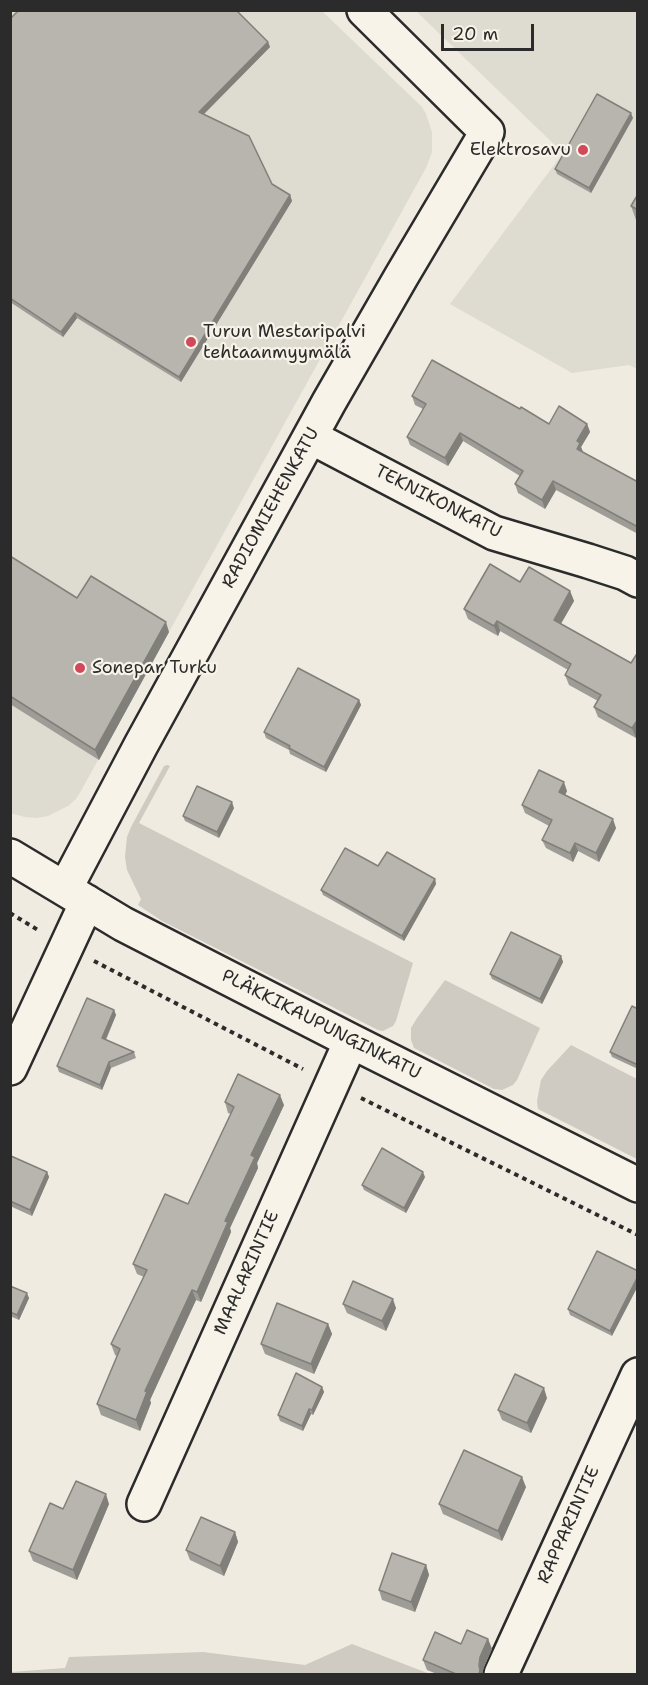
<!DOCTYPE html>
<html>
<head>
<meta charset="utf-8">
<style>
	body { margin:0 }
	#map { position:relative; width:648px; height:1685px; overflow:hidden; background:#efebe0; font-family:"Shantell Sans",sans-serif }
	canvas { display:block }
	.frame { position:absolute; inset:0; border:12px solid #2b2b2b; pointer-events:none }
	.scale { position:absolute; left:441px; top:24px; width:93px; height:27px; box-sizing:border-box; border:3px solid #2b2b2b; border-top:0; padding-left:8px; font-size:18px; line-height:21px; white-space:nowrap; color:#2b2b2b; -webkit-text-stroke:4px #f7f3e8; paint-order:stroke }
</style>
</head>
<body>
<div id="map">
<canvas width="648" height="1685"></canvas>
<div class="frame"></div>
<div class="scale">20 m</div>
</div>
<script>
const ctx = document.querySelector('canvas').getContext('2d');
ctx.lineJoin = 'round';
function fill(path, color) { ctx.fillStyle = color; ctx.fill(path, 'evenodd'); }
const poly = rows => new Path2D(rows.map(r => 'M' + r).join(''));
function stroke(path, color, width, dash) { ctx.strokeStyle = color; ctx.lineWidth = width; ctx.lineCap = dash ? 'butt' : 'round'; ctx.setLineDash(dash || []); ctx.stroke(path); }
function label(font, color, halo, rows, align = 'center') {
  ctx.font = font + ' "Shantell Sans",sans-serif'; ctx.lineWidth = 4.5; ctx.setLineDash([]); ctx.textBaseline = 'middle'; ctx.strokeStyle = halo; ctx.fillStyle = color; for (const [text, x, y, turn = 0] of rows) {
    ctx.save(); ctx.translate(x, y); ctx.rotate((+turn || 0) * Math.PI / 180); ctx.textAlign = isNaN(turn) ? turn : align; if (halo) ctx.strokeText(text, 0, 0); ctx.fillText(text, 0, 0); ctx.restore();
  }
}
const built = poly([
	[10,11,322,11,422,107,426,114,432,132,432,152,426,168,82,789,76,799,68,806,48,816,37,818,25,817,10,813],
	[416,11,637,11,637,369,629,365,572,373,450,304,563,153]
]);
const green = poly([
	[167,765,170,766,139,823,413,963,396,1021,393,1026,383,1031,378,1030,162,921,138,905,141,899,127,870,125,857,127,837,131,827,164,766],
	[445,980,540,1028,517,1080,513,1085,502,1090,494,1089,414,1048,411,1040,411,1028,417,1018],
	[571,1045,637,1079,637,1159,538,1109,537,1101,541,1080,547,1071],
	[352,1644,430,1674,11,1674,11,1672,65,1668,69,1657,203,1652,305,1665]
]);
const path = poly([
	[10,913,38,930],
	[94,961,303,1069],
	[361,1098,638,1235]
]);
const minor = poly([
	[311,437,494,533,588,561,625,573,638,580],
	[10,856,123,924,351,1041,638,1185],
	[65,889,141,745,329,402,401,277,487,132,364,10],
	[10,1068,87,902],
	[144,1504,351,1041],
	[501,1674,638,1375]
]);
const wall = poly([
	[10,19,268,42,270,47,204,114,272,184,290,195,292,201,181,382,77,318,63,337,10,302],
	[633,118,591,193,557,174,555,169],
	[638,194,638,221,636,220,631,206],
	[412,396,520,409,549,424,587,424,590,432,581,447,583,452,638,482,638,534,556,490,545,509,518,493,515,484,520,476,463,441,448,466,410,445,407,437,423,409,415,405],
	[10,556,77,598,169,632,99,760,10,704],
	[520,582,570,591,574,601,561,624,631,663,638,652,638,735,636,738,598,717,594,707,598,701,569,685,565,675,568,670,500,631,498,636,468,619,464,609],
	[359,700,361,705,326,772,290,754,289,750,266,738,264,732],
	[567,791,565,795,616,828,599,862,578,851,573,862,546,848,542,840,549,826,525,813,522,805],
	[234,808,219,838,185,821,183,816],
	[378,866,435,879,436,884,404,941,323,895,321,890],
	[561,956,563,962,542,1004,492,979,490,974],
	[638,1009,638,1069,612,1057,610,1052],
	[114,1010,116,1015,106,1040,134,1052,136,1058,111,1068,102,1090,59,1072,57,1066],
	[225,1102,284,1105,257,1163,258,1168,230,1228,231,1232,201,1302,196,1300,150,1400,151,1403,140,1431,101,1415,97,1404,117,1356,115,1355,111,1344,144,1277,137,1274,133,1264,188,1204,231,1114,228,1113],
	[10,1156,47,1172,49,1177,32,1216,10,1206],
	[425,1177,406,1213,364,1190,362,1185],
	[597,1251,612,1336,570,1315,568,1309],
	[10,1286,29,1298,19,1320,10,1316],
	[343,1304,396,1308,386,1331,347,1313],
	[328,1324,332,1334,314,1374,265,1354,261,1344],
	[322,1387,324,1392,313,1415,311,1414,303,1431,280,1421,278,1415],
	[547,1398,531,1433,502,1420,498,1410],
	[526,1487,502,1541,443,1514,439,1504],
	[109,1504,77,1580,33,1561,29,1551,63,1509],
	[235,1532,238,1542,224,1576,190,1560,186,1550],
	[426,1565,429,1575,415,1612,382,1600,379,1590],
	[488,1639,492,1649,484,1667,482,1674,437,1674,427,1670,423,1660,461,1644]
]);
const shadedWall = poly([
	[268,42,270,47,201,117,199,112],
	[631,113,633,118,591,193,589,188],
	[290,195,292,201,181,382,179,377],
	[75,313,77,318,63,337,61,332],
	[587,424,590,432,581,447,583,452,577,449,577,441],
	[460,433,463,441,448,466,445,458],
	[553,481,556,490,545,509,542,500],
	[570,591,574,601,557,630,554,620],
	[497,621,500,631,498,636,494,626],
	[166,622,169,632,99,760,95,750],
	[359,700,361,705,326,772,324,767],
	[638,719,638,735,636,738,632,728],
	[564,782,567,791,562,801,559,792],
	[232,802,234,808,219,838,217,832],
	[613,819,616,828,599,862,596,853],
	[575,843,578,851,573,862,570,853],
	[435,879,436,884,404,941,402,936],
	[561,956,563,962,542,1004,540,999],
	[114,1010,116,1015,104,1043,102,1038],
	[109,1062,111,1068,102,1090,100,1085],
	[280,1095,284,1105,257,1163,258,1168,230,1228,231,1232,201,1302,197,1292,251,1155],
	[47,1172,49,1177,32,1216,30,1210],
	[423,1172,425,1177,406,1213,404,1208],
	[638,1276,638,1286,612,1336,610,1331],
	[192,1290,196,1300,150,1400,151,1403,140,1431,136,1420,145,1391],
	[27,1293,29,1298,19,1320,17,1315],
	[393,1299,396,1308,386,1331,382,1321],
	[328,1324,332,1334,314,1374,311,1364],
	[322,1387,324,1392,313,1415,312,1410],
	[544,1388,547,1398,531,1433,527,1423],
	[309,1409,311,1414,303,1431,302,1426],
	[522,1477,526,1487,502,1541,498,1531],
	[106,1494,109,1504,77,1580,73,1570],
	[235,1532,238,1542,224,1576,220,1566],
	[426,1565,429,1575,415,1612,411,1602],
	[488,1639,492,1649,484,1667,482,1674,479,1674,480,1657]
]);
const building = poly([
	[19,10,236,10,268,42,199,112,249,136,272,184,290,195,179,377,75,313,61,332,10,298,10,19,19,10],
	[597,94,631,113,589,188,555,169,597,94],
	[638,194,638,210,631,206,638,194],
	[432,360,520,409,521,407,549,424,559,406,587,424,577,441,580,443,577,449,638,482,638,527,553,481,542,500,515,484,523,471,460,433,445,458,407,437,426,404,412,396,432,360],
	[10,556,77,598,91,576,166,622,95,750,10,696,10,556],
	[490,564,520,582,529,567,570,591,554,620,631,663,638,652,638,719,632,728,594,707,601,695,565,675,571,664,497,621,494,626,464,609,490,564],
	[298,668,359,700,324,767,289,748,290,746,264,732,298,668],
	[539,770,564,782,559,792,613,819,596,853,575,843,570,853,542,840,552,820,522,805,539,770],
	[197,786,232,802,217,832,183,816,197,786],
	[345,848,378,866,387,852,435,879,402,936,321,890,345,848],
	[511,932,561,956,540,999,490,974,511,932],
	[87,998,114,1010,102,1038,134,1052,109,1062,100,1085,57,1066,87,998],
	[632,1006,638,1009,638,1065,610,1052,632,1006],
	[238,1074,280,1095,251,1155,255,1157,225,1221,228,1222,197,1292,192,1290,145,1391,147,1392,136,1420,97,1404,120,1349,111,1344,147,1270,133,1264,165,1194,188,1204,234,1107,225,1102,238,1074],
	[382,1148,423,1172,404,1208,362,1185,382,1148],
	[11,1156,47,1172,30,1210,10,1201,11,1156],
	[597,1251,638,1271,638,1276,610,1331,568,1309,597,1251],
	[353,1281,393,1299,382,1321,343,1304,353,1281],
	[10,1286,27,1293,17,1315,10,1312,10,1286],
	[277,1303,328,1324,311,1364,261,1344,277,1303],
	[296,1373,322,1387,312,1410,309,1409,302,1426,278,1415,296,1373],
	[515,1374,544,1388,527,1423,498,1410,515,1374],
	[464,1450,522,1477,498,1531,439,1504,464,1450],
	[76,1481,106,1494,73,1570,29,1551,50,1503,63,1509,76,1481],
	[201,1517,235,1532,220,1566,186,1550,201,1517],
	[392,1553,426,1565,411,1602,379,1590,392,1553],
	[467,1630,488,1639,480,1657,479,1665,480,1670,479,1674,456,1674,423,1660,435,1632,461,1644,467,1630]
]);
const markers = [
	[583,150,6,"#d1495b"],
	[191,342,6,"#d1495b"],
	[80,668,6,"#d1495b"]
];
const poiNames = [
	["Elektrosavu",571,150,"right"],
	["Turun Mestaripalvi",203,332],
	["tehtaanmyymälä",203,353],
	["Sonepar Turku",92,668]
];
const streetNames = [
	["TEKNIKONKATU",438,502,27],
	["RADIOMIEHENKATU",271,508,-61],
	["PLÄKKIKAUPUNGINKATU",321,1025,27],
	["MAALARINTIE",247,1273,-66],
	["RAPPARINTIE",569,1525,-66]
];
fill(built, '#dedbd1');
fill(green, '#cfcbc2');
stroke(minor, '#2b2b2b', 38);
stroke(path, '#2b2b2b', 4, [4.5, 4.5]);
stroke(minor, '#f7f3e8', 33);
fill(wall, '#9e9c96');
fill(shadedWall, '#817f7a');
fill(building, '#b8b5ae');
stroke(building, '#817f7a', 1.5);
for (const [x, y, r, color] of markers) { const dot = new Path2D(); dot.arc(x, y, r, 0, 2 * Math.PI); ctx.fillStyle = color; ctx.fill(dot); stroke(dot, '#f7f3e8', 2); }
label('18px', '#2b2b2b', '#f7f3e8', poiNames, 'left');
label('18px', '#2b2b2b', '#f7f3e8', streetNames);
</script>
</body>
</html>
